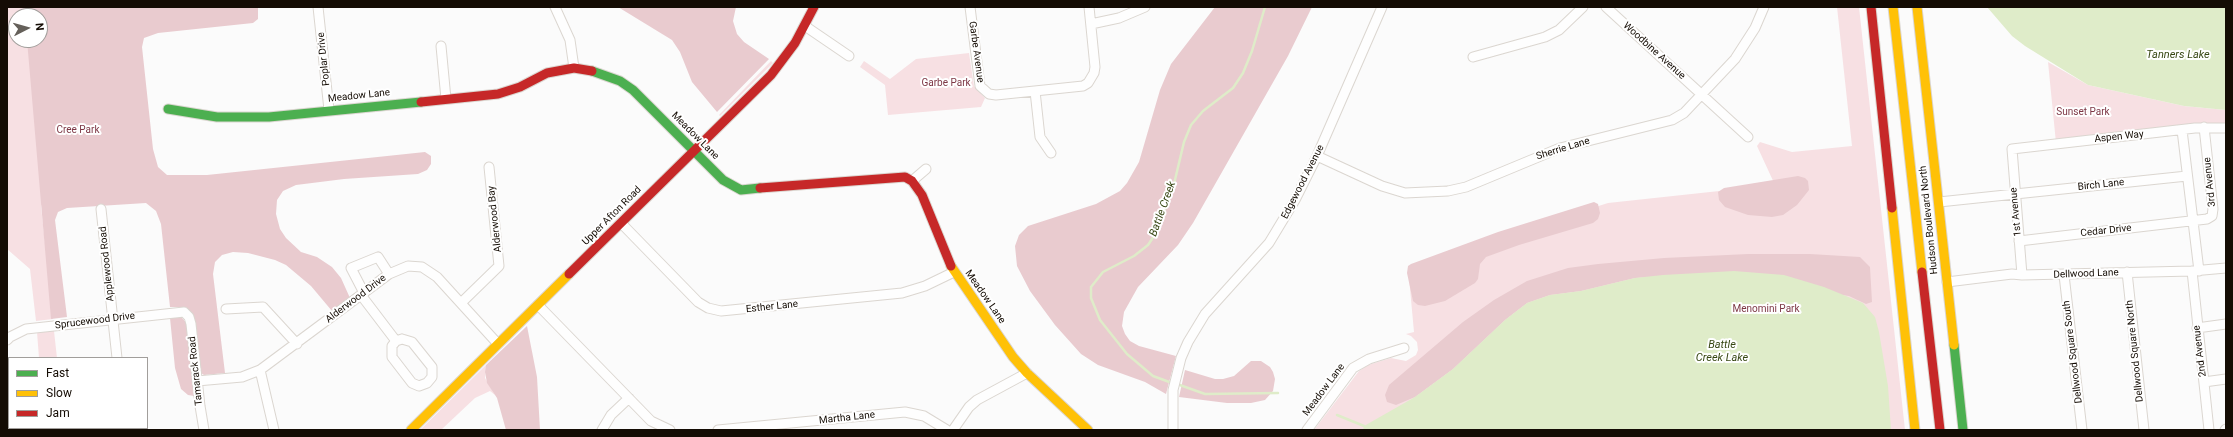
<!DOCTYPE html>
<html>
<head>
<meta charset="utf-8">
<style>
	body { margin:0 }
	#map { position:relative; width:2233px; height:437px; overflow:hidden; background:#fbfbfb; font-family:Roboto,sans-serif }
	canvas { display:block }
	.frame { position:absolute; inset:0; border:8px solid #140c04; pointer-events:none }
	.legend { position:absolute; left:8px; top:357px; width:140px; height:72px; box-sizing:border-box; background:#fff; border:1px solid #a19e9b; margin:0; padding:5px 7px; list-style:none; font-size:12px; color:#140c04 }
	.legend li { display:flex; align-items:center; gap:8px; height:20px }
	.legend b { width:20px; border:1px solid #a19e9b }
	.north { position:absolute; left:8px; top:8px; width:40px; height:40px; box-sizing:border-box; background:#fff; border:1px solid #a19e9b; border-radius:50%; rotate:84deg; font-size:11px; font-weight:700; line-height:16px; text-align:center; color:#140c04 }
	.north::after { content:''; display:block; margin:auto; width:14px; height:18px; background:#65605a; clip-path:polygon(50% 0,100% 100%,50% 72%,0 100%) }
</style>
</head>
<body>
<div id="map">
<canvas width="2233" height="437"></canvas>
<div class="frame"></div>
<ul class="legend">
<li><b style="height:5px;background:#4caf50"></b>Fast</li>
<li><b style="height:5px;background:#ffc107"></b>Slow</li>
<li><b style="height:5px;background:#c62828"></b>Jam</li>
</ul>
<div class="north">N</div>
</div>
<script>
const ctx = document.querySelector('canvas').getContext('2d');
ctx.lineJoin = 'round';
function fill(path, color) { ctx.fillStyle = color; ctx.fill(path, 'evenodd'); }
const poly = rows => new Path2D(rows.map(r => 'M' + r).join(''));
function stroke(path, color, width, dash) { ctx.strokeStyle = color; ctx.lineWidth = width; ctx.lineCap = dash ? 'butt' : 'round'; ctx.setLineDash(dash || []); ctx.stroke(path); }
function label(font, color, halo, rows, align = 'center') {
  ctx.font = font + ' Roboto,sans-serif'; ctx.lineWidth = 4; ctx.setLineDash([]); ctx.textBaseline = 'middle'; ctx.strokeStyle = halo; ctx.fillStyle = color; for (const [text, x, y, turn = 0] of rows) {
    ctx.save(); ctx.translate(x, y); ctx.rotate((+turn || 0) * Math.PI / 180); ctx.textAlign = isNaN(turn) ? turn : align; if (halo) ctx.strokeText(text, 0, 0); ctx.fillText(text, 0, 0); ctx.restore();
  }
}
const green = poly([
	[7,7,254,7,139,32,41,206,53,319,36,321,30,269,7,249],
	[16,16,40,16,40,40,16,40],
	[1837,7,1859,7,1905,430,1314,430,1359,371,1368,365,1391,358,1406,361,1416,355,1418,350,1417,342,1411,336,1406,334,1414,332,1408,267,1608,203,1775,185,1757,146,1760,142,1792,152,1852,146],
	[969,53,974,86,985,98,981,107,888,115,885,85,860,67,864,61,890,79,916,59],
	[771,61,773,63,720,116,719,115],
	[2048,62,2088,85,2184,106,2226,110,2226,128,2056,143],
	[54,331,57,358,39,358,37,332],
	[486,365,485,378,495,395,490,391,475,398,441,430,420,430]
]);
const forest = poly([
	[23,7,258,7,258,19,253,23,158,33,144,38,142,47,153,149,158,167,167,175,207,175,425,152,431,156,431,164,427,170,418,174,344,179,296,185,283,191,277,200,276,214,280,229,286,238,301,252,317,257,332,267,341,278,350,298,332,311,311,286,286,265,275,260,248,253,233,252,222,255,215,262,213,274,225,373,204,375,201,373,194,317,186,307,170,307,161,224,156,211,146,203,67,208,58,212,55,220,67,317,51,319,27,40,40,40,40,16,24,16],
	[618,7,736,7,733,21,737,34,744,42,769,59,717,112,692,82,680,52,672,40],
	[1215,7,1312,7,1288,56,1193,223,1178,245,1138,287,1124,312,1122,326,1125,334,1130,341,1139,346,1176,356,1166,394,1145,382,1098,365,1081,354,1055,325,1030,291,1017,266,1015,246,1019,235,1028,226,1096,204,1120,191,1127,183,1139,162,1160,90,1171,64],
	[1798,176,1805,178,1808,181,1809,190,1797,205,1783,215,1772,217,1748,215,1725,207,1719,200,1718,192,1724,188],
	[1594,202,1598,204,1600,213,1598,219,1593,223,1519,245,1486,257,1480,264,1478,279,1475,283,1445,301,1425,306,1418,305,1413,301,1407,273,1408,266,1411,264,1498,232],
	[1748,254,1810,254,1860,257,1870,267,1872,302,1866,304,1849,296,1694,274,1635,278,1581,291,1550,295,1527,303,1505,320,1453,369,1415,397,1396,405,1387,402,1385,395,1389,385,1463,322,1494,300,1527,281,1568,268,1598,264,1664,258],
	[181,317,187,323,194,396,188,395,181,389,175,368,170,318],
	[527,326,537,377,540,430,506,430,497,398,487,383,485,372,486,365],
	[1251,361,1261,361,1270,367,1273,372,1275,379,1273,391,1265,400,1251,403,1227,403,1179,397,1185,370,1215,379,1223,379,1234,376]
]);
const water = poly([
	[1987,7,2226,7,2226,110,2184,106,2088,85,2025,46,2012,36],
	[1734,271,1784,275,1824,287,1863,303,1875,317,1879,332,1888,386,1891,430,1363,430,1364,426,1415,397,1453,369,1505,320,1527,303,1550,295,1581,291,1635,278,1663,275]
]);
const stream = poly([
	[1172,383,1153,376,1127,354,1100,320,1091,298,1091,287,1103,272,1134,256,1148,245,1156,233,1174,184,1184,142,1191,125,1203,111,1233,88,1243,73,1252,51,1265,7],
	[1177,384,1205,394,1278,393],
	[1337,415,1364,426]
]);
const street = poly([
	[318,7,329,110],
	[555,7,570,40,574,68],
	[970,7,980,86,989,94,996,95,1083,86,1088,83,1094,73,1095,67,1089,7],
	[1606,7,1748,137],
	[1091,24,1119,18,1145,7],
	[805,26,849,56],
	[441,46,446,99],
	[1473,57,1545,37,1559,30,1583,7],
	[1035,91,1040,137,1051,153],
	[2182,130,2199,271],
	[1317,156,1382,186,1405,193,1448,191,1466,187,1560,148,1672,120,1684,113,1735,59,1755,28,1764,7],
	[912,181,926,169],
	[1939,202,2187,176],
	[101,209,117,358],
	[621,223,698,302,708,308,721,311,902,293,925,286,954,272],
	[2019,241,2207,219,2212,216,2213,209,2204,127],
	[2192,271,2209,430],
	[2127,272,2144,430],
	[2022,275,2012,149,2195,128,2226,128],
	[2064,275,2082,430],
	[1947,282,2012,274,2022,275,2192,271,2226,268],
	[364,293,351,268,378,257,389,274],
	[361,295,396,341],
	[461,303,499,266,489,167],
	[538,305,651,421,670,430],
	[226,309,263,307,297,344],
	[2197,328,2226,324],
	[402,339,412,342,432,367,432,377,427,383,419,386,412,383,392,357,392,346,396,341,402,339],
	[7,340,10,337,26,329,184,312,189,317,191,324,200,406,204,430],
	[260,370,274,430],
	[197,381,242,377,260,370,389,274,408,266,422,267,437,277,498,344],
	[2204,382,2226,379],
	[124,428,124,430],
	[602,430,611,415,629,398],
	[718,430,905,412,924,416,947,430],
	[953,430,969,407,977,400,1027,373],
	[1173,430,1173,390,1181,358,1188,342,1205,314,1269,243,1295,200,1317,156,1382,7],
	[1307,430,1353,368,1369,359,1404,348],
	[2225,430,2226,429]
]);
const fast = poly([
	[592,71,620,81,633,90,723,180,741,190,760,188],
	[168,109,217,117,269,117,421,102],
	[1954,345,1963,430]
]);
const slow = poly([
	[1893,7,1922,272],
	[1917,7,1954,345],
	[1892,208,1915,430],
	[951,266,1013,357,1027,373,1088,430],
	[411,430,569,274]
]);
const jam = poly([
	[1871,7,1892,208],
	[421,102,498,94,520,87,547,73,574,68,592,71],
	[760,188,905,177,912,181,922,195,951,266],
	[1922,272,1940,430],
	[569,274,771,75,795,43,814,7]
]);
const streetNames = [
	["Woodbine Avenue",1654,51,42],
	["Garbe Avenue",976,52,82],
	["Poplar Drive",324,59,-96],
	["Meadow Lane",359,96,-6],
	["Meadow Lane",695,136,45],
	["Aspen Way",2119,137,-6],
	["Sherrie Lane",1563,149,-17],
	["Edgewood Avenue",1303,182,-63],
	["3rd Avenue",2210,182,-96],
	["Birch Lane",2101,185,-6],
	["1st Avenue",2016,212,-95],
	["Upper Afton Road",612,216,-45],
	["Alderwood Bay",495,219,-96],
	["Hudson Boulevard North",1929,220,-96],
	["Cedar Drive",2106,231,-6],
	["Applewood Road",107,264,-96],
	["Dellwood Lane",2086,274,-2],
	["Meadow Lane",985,297,55],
	["Alderwood Drive",356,299,-37],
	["Esther Lane",772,307,-6],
	["Sprucewood Drive",95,321,-7],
	["Dellwood Square North",2135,351,-96],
	["2nd Avenue",2200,351,-97],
	["Dellwood Square South",2073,352,-97],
	["Tamarack Road",196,371,-96],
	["Meadow Lane",1324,390,-53],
	["Martha Lane",847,418,-6]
];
const parkNames = [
	["Garbe Park",946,83],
	["Sunset Park",2083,112],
	["Cree Park",78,130],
	["Menomini Park",1766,309]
];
const waterNames = [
	["Tanners Lake",2178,55],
	["Battle Creek",1163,209,-70],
	["Battle",1722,345],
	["Creek Lake",1722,358]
];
fill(green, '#f7e0e3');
fill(forest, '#e9cbcf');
fill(water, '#dfecc9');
stroke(stream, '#dfecc9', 2.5);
stroke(street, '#dbd6d0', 11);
stroke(fast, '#dbd6d0', 11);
stroke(slow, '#dbd6d0', 11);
stroke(jam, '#dbd6d0', 11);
stroke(street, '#fefefe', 9);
stroke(fast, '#4caf50', 9);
stroke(slow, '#ffc107', 9);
stroke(jam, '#c62828', 9);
label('10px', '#140c04', '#fff', streetNames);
label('10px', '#7d3745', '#fff', parkNames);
label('italic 11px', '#374713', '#fff', waterNames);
</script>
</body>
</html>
